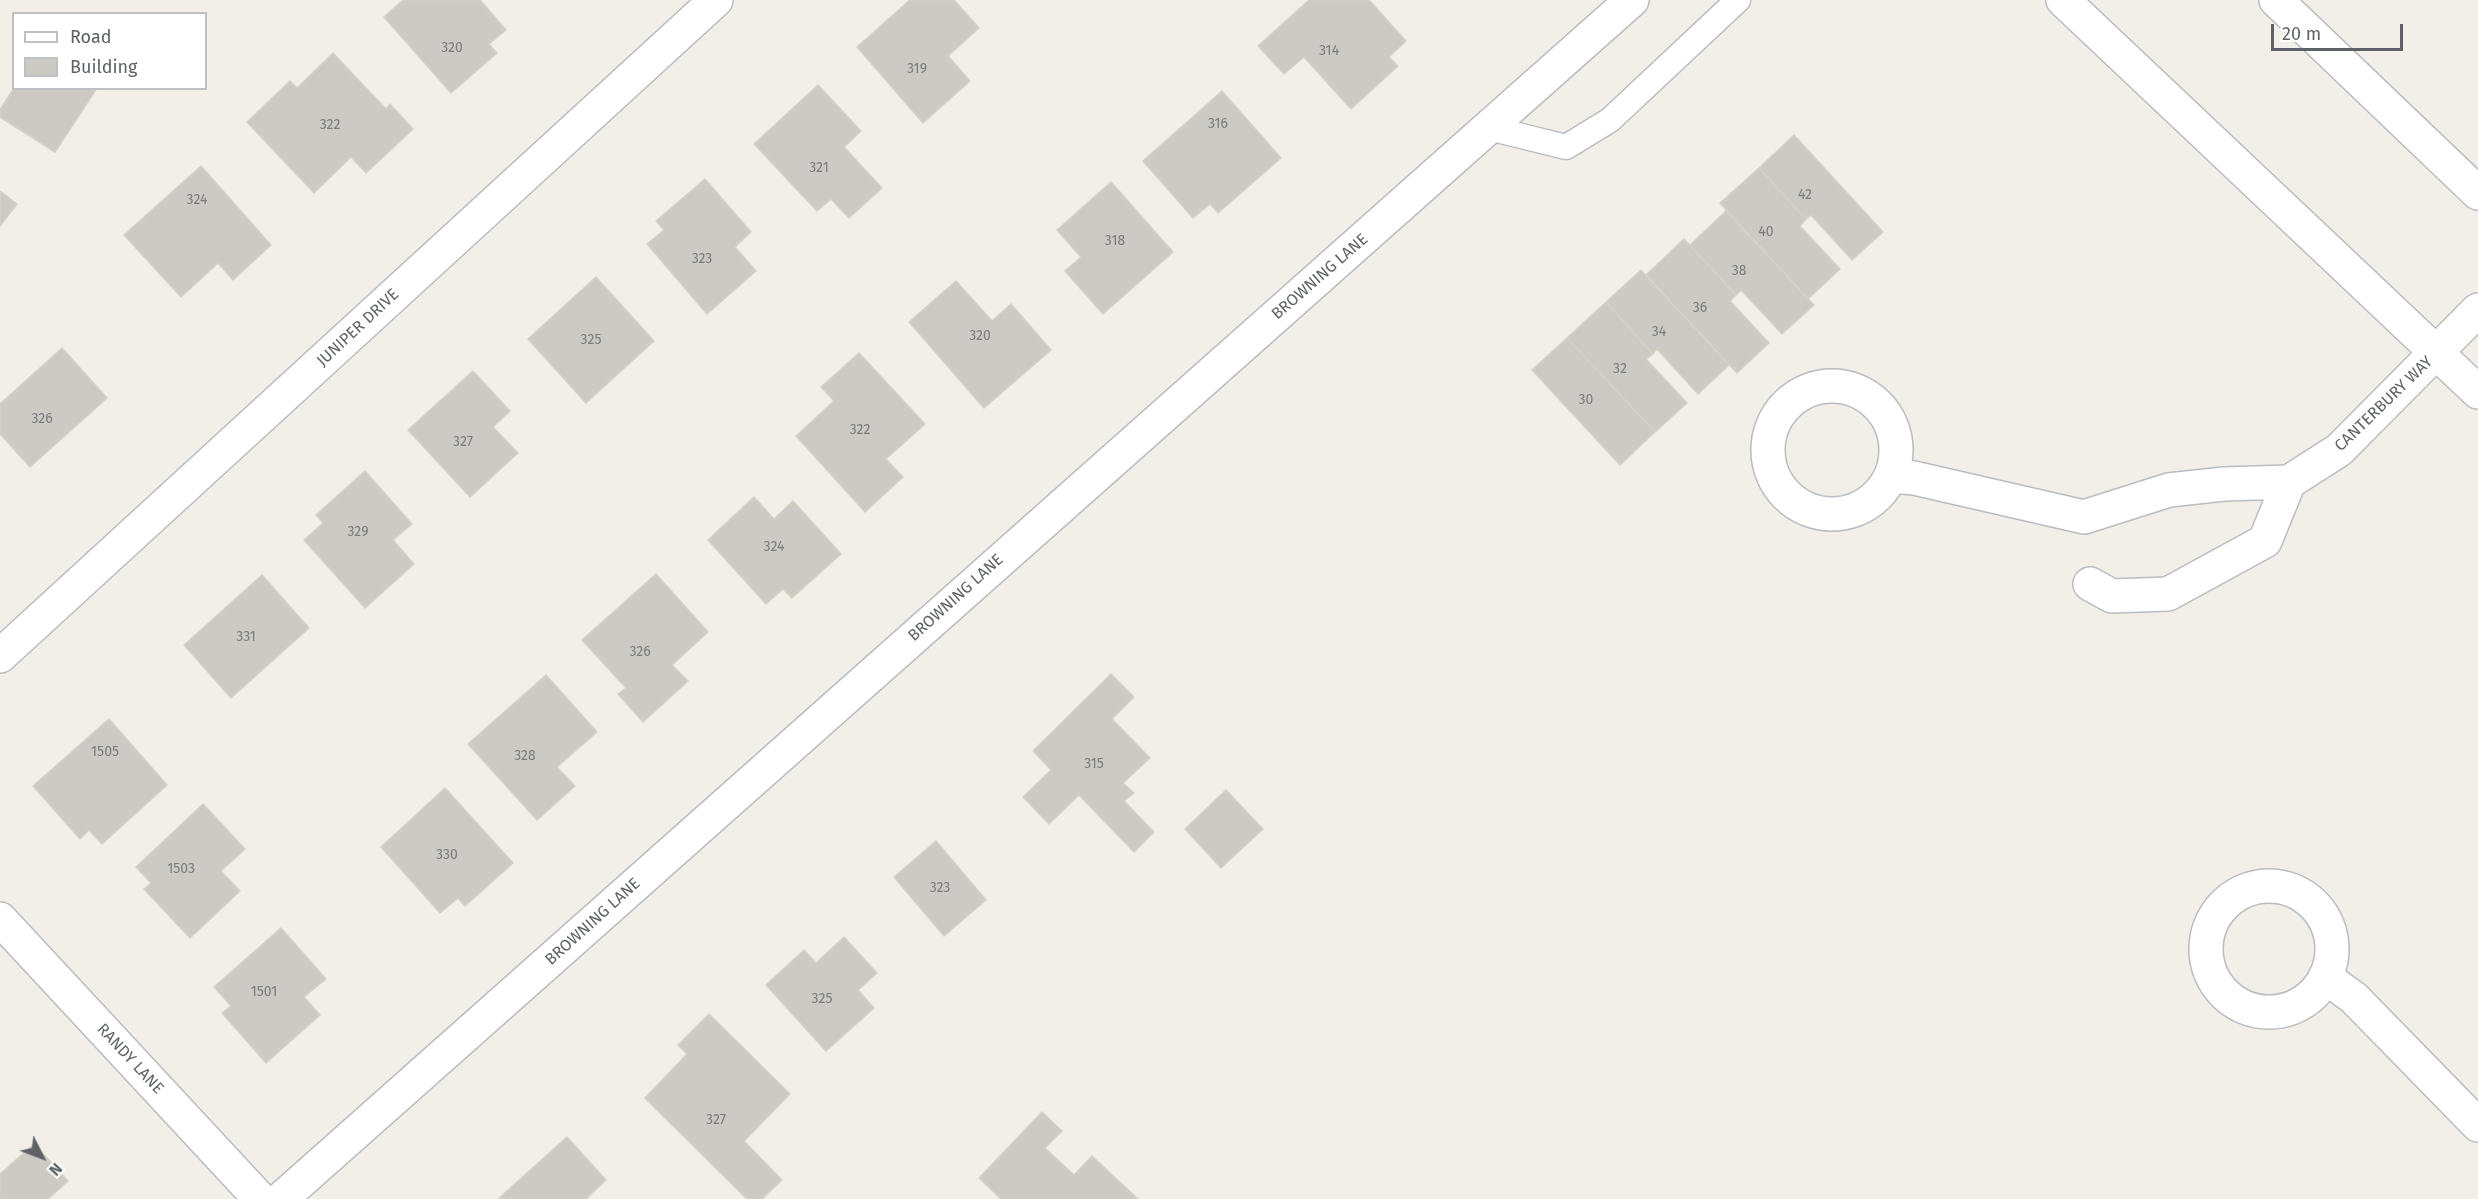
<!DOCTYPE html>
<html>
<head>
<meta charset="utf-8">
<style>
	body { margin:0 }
	#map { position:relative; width:2478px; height:1199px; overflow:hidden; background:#f1efe7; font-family:"Fira Sans",sans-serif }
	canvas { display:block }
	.legend { position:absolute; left:12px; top:12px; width:195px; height:78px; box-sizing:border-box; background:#fff; border:2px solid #bfc0c2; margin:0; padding:8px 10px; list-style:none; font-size:18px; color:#5e6267 }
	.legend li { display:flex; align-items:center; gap:12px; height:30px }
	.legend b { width:30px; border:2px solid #bfc0c2 }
	.north { position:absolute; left:12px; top:1127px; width:60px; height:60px; -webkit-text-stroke:4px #fff; paint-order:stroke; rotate:132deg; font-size:16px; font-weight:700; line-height:24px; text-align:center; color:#5e6267 }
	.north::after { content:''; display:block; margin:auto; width:21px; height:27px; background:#5e6267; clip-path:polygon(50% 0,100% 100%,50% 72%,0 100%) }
	.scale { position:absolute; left:2271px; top:24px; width:132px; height:27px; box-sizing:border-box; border:3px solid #5e6267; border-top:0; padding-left:8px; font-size:18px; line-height:21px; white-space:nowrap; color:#5e6267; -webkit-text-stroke:4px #fff; paint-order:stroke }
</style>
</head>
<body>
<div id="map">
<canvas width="2478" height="1199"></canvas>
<ul class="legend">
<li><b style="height:8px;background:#fff"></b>Road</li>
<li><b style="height:16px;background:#cccac4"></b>Building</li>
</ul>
<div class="north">N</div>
<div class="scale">20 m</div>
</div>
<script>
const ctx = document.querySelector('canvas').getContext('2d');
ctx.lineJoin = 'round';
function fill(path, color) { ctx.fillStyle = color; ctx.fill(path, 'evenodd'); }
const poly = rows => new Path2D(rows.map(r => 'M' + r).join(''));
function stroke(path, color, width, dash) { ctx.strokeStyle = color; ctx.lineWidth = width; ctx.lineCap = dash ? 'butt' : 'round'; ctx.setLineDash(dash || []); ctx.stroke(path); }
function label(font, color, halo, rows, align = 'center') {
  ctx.font = font + ' "Fira Sans",sans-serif'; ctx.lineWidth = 5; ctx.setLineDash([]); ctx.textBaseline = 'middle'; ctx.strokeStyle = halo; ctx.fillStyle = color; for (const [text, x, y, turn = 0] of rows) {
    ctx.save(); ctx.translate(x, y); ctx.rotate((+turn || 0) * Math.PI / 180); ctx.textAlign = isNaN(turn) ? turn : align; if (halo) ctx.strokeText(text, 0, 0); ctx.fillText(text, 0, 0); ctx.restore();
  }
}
const building = poly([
	[403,0,480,0,506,30,489,44,497,53,451,93,384,17,403,0],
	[910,0,954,0,979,28,948,56,970,81,923,123,857,47,910,0],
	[1309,0,1369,0,1406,41,1389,57,1398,66,1351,109,1304,57,1284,74,1258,46,1309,0],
	[333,53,386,109,390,104,413,129,366,173,351,157,314,193,247,122,290,81,297,88,333,53],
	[818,85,861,131,844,147,882,188,849,218,831,199,817,211,754,144,818,85],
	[14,88,97,88,55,152,0,117,0,110,14,88],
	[1222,91,1281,158,1218,213,1210,204,1193,218,1143,161,1222,91],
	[1794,135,1883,232,1852,260,1811,215,1806,219,1759,168,1794,135],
	[201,166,271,245,233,280,218,263,181,297,124,235,201,166],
	[1759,168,1806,219,1800,226,1840,269,1808,299,1720,203,1759,168],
	[705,179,751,232,735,247,756,271,707,314,647,244,664,230,656,221,705,179],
	[1111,182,1173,252,1103,314,1065,271,1081,257,1057,230,1111,182],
	[0,191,17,204,0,226,0,191],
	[1726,211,1814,305,1782,334,1741,290,1736,295,1690,245,1726,211],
	[1684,239,1736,295,1730,301,1769,343,1737,373,1646,275,1684,239],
	[1641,270,1729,365,1698,394,1657,349,1653,354,1606,302,1641,270],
	[596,277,654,341,586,403,528,339,596,277],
	[956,281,992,321,1011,304,1051,350,984,408,909,322,956,281],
	[1606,302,1653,354,1646,359,1687,403,1655,432,1567,338,1606,302],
	[1567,338,1655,432,1620,465,1532,370,1567,338],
	[62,348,107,398,30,467,0,434,0,404,62,348],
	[859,353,925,424,886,459,903,477,865,512,796,436,834,401,821,387,859,353],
	[473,371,510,411,493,427,518,453,470,497,408,430,473,371],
	[365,471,412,524,393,540,414,564,365,608,304,540,323,523,316,515,365,471],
	[754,497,774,519,793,501,841,554,792,598,783,589,766,604,708,540,754,497],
	[656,574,708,632,672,665,688,681,643,722,618,694,626,688,582,640,656,574],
	[262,575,309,628,231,698,184,645,262,575],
	[1111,674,1134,697,1112,719,1150,758,1123,783,1134,793,1124,801,1154,832,1134,852,1079,795,1049,824,1023,797,1051,770,1033,751,1111,674],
	[546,675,597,732,557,767,575,786,537,820,468,744,546,675],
	[109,719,167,785,102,844,89,830,80,839,33,786,109,719],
	[445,788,513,863,465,906,458,898,440,913,381,847,445,788],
	[1226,790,1263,829,1221,868,1185,829,1226,790],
	[203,804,245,849,221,871,240,891,190,938,144,889,151,883,136,867,203,804],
	[936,841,986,900,944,936,894,877,936,841],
	[281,928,326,979,304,997,320,1015,266,1063,222,1013,231,1006,214,987,281,928],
	[844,937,877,973,858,990,874,1008,826,1051,766,985,804,950,816,963,844,937],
	[709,1014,790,1094,744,1141,782,1180,762,1199,747,1199,645,1098,687,1054,678,1045,709,1014],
	[1042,1112,1062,1131,1045,1148,1074,1175,1092,1156,1138,1199,1001,1199,979,1178,1042,1112],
	[567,1137,606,1180,586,1199,498,1199,567,1137],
	[34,1144,68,1181,48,1199,0,1199,0,1174,34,1144]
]);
const lane = poly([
	[1489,128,1566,147,1610,120,1738,0]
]);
const street = poly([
	[2063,0,2478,392],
	[2276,0,2478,193],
	'1768 450a64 64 0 1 1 128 0a64 64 0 1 1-128 0Z',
	[1892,476,1914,478,2084,517,2169,490,2224,484,2289,482,2339,450,2478,310],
	[2090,584,2112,596,2168,594,2265,541,2289,482],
	[0,656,716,0],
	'2206 949a63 63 0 1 1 126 0a63 63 0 1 1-126 0Z',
	[0,919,260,1199],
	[2325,977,2354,998,2478,1125],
	[281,1199,1632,0]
]);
const numberNames = [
	["320",452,48],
	["314",1329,51],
	["319",917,69],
	["316",1218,124],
	["322",330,125],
	["321",819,168],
	["42",1805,195],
	["324",197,200],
	["40",1766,232],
	["318",1115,241],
	["323",702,259],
	["38",1739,271],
	["36",1700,308],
	["34",1659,332],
	["320",980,336],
	["325",591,340],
	["32",1620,369],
	["30",1586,400],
	["326",42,419],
	["322",860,430],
	["327",463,442],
	["329",358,532],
	["324",774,547],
	["331",246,637],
	["326",640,652],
	["1505",105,752],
	["328",525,756],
	["315",1094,764],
	["330",447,855],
	["1503",181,869],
	["323",940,888],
	["1501",264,992],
	["325",822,999],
	["327",716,1120]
];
const streetNames = [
	["BROWNING LANE",1320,277,-41],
	["JUNIPER DRIVE",358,328,-43],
	["CANTERBURY WAY",2384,404,-44],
	["BROWNING LANE",956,598,-42],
	["BROWNING LANE",593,922,-42],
	["RANDY LANE",130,1059,47]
];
fill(building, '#cccac4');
stroke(building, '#d5d1c5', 1.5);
stroke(lane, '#b9bcc0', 27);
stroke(street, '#b9bcc0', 36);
stroke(lane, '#fff', 24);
stroke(street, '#fff', 33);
label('14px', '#7a7c7e', null, numberNames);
label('16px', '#5e6267', '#fff', streetNames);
</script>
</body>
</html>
